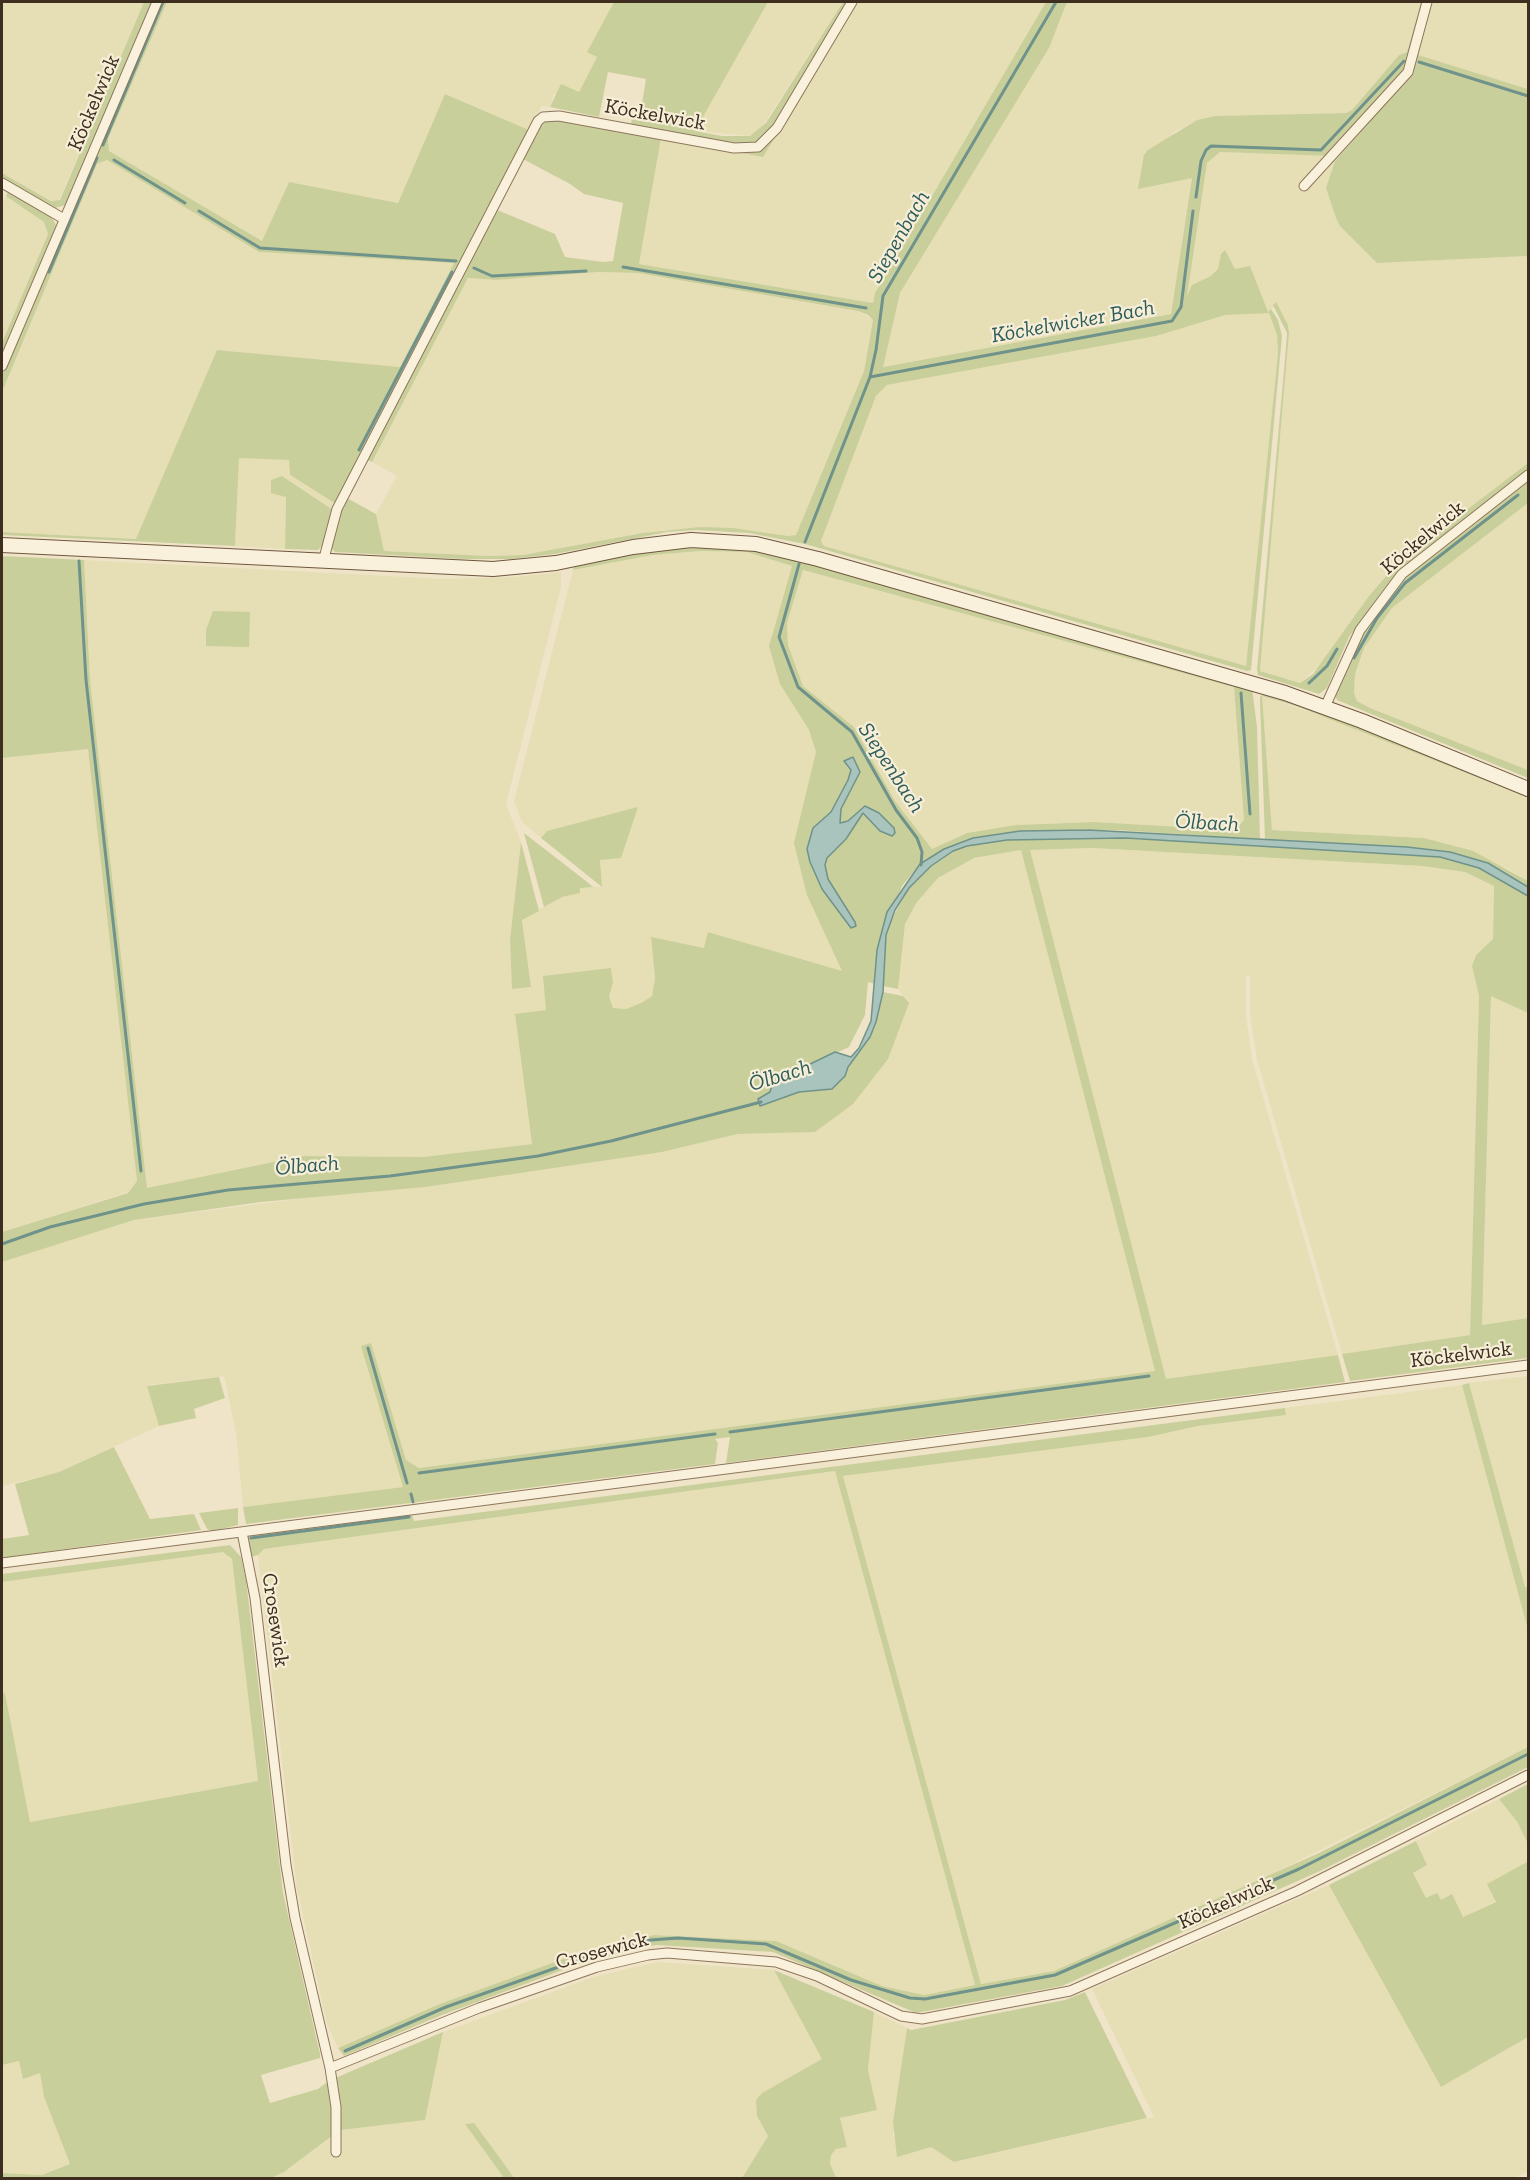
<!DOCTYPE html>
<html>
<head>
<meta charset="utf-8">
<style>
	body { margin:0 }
	#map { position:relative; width:1530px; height:2180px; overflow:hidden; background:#f0e4c8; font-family:"Zilla Slab",serif }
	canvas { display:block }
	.frame { position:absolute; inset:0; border:3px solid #3d2e20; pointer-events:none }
</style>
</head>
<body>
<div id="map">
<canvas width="1530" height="2180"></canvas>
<div class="frame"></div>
</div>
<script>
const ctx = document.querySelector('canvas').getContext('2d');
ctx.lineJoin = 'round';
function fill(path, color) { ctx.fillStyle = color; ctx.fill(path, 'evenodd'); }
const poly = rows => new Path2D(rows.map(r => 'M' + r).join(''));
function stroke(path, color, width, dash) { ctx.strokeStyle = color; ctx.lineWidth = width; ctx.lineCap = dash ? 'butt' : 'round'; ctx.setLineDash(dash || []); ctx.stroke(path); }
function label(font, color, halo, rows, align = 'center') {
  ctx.font = font + ' "Zilla Slab",serif'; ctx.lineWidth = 4.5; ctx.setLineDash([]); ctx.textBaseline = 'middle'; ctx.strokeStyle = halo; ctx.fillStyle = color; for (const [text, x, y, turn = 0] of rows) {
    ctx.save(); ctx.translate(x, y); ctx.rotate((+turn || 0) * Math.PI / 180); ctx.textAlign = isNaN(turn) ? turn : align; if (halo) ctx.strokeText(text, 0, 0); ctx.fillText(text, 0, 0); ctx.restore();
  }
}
const farmland = poly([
	[2,2,144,2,59,200,52,201,2,173],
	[167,2,614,2,588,51,597,57,579,92,554,94,550,107,542,106,529,130,445,94,398,203,289,182,262,242,109,151,108,139],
	[768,2,843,2,760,130,750,136,695,131],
	[858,2,1046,2,875,293,873,303,639,264,661,138,763,156],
	[1067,2,1421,2,1407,52,1399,55,1352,110,1346,113,1215,116,1197,120,1172,133,1192,178,1171,314,882,367,900,293,1049,48],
	[1432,2,1528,2,1528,89,1417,55],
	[1220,152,1330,156,1335,161,1326,188,1379,263,1528,256,1528,463,1438,532,1386,576,1369,596,1324,661,1300,683,1260,671,1289,333,1288,325,1276,303,1269,313,1277,335,1278,353,1246,666,824,546,821,541,876,396,887,385,1156,336,1185,326,1186,300,1207,163],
	[108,160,259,252,454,263,400,367,217,350,137,539,2,532,2,392,97,164],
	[6,196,39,216,47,227,48,234,2,343,2,204],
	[599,272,638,273,858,311,873,320,864,371,796,535,788,536,733,528,663,530,523,555,489,556,384,551,376,514,397,476,372,462,468,278,497,280],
	[239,457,289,460,290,475,336,504,333,510,282,476,286,496,285,549,235,546],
	[1528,503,1528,770,1370,708,1357,701,1354,693,1355,674,1364,648,1392,608],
	[700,551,747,552,792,566,772,634,796,709,809,730,816,752,842,972,709,932,705,948,651,938,655,978,652,996,641,1003,626,1009,613,1008,609,996,613,983,611,968,546,1010,515,1015,532,1144,423,1157,303,1156,147,1189,90,680,84,560,443,579,516,577,561,572,561,587,506,804,521,842,510,940,512,989,531,987,522,919,562,897,575,894,575,886,602,887,600,860,638,808,547,831,541,838,522,822,514,801,573,570,653,555],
	[803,570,1234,687,1244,820,1235,830,1094,822,1017,825,967,833,932,849,895,801,854,727,803,686,788,645,787,623],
	[1262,696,1333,720,1528,797,1528,881,1509,869,1424,838,1272,830],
	[88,748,137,1181,128,1192,2,1232,2,758],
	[1092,848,1422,866,1465,872,1494,886,1493,939,1476,955,1472,965,1479,996,1470,1335,1342,1354,1257,1060,1250,1015,1250,977,1246,976,1246,1016,1252,1059,1338,1355,1166,1380,1029,850],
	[1021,850,1155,1371,419,1468,406,1460,370,1343,362,1347,403,1487,243,1507,236,1433,224,1376,148,1385,159,1426,59,1472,2,1486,2,1262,134,1220,662,1152,739,1134,815,1132,909,1004,898,989,905,924,917,902,938,878,974,858],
	[1491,995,1528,1013,1528,1318,1482,1325],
	[1528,1376,1528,1587,1525,1588,1469,1383],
	[1462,1385,1528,1630,1528,1747,1274,1873,1054,1971,981,1984,843,1476,1148,1437,1198,1426,1286,1414,1285,1408],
	[835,1471,975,1985,924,1995,882,1986,776,1941,654,1935,585,1951,440,2004,338,2048,327,2024,297,1889,258,1555,264,1549],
	[223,1552,232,1559,258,1781,30,1822,5,1693,2,1694,2,1582],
	[1499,1799,1518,1823,1528,1843,1527,1862,1488,1884,1496,1901,1463,1917,1440,1900,1426,1898,1413,1873,1427,1865,1416,1841],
	[1329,1885,1441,2087,1528,2037,1528,2172,1514,2178,836,2178,830,2163,831,2155,836,2149,847,2147,840,2118,877,2110,868,2070,874,2012,907,2028,893,2136,931,2147,955,2162,1154,2117,1092,1989],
	[657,1962,774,1970,823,2059,762,2093,757,2116,768,2136,742,2178,514,2178,473,2123,465,2124,504,2178,271,2178,284,2172,341,2130,425,2120,443,2032,593,1977],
	[19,2061,40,2073,44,2097,70,2164,42,2175,2,2173,2,2065]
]);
const green = poly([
	[144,2,153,2,65,205,52,209,2,180,2,173,51,201,60,200],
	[158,2,167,2,108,139,109,151,262,241,289,182,398,203,445,94,529,130,495,209,555,234,565,257,603,262,613,261,623,203,584,194,570,184,521,158,538,125,553,117,713,146,764,144,855,2,858,2,763,157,661,138,639,264,873,303,875,293,1046,2,1067,2,1049,48,900,293,883,367,1171,314,1192,178,1138,189,1144,155,1148,150,1197,120,1215,116,1346,113,1352,110,1399,55,1407,52,1421,2,1424,2,1406,67,1400,77,1330,156,1220,152,1207,163,1187,296,1192,285,1211,276,1218,269,1221,254,1225,250,1235,269,1250,266,1268,312,1271,309,1278,320,1282,336,1251,670,1247,671,805,544,749,533,697,530,667,532,555,554,511,559,462,559,335,552,332,549,330,546,345,497,376,514,384,551,489,556,523,555,643,533,700,527,733,528,788,536,796,535,864,371,873,320,868,315,858,311,638,273,599,272,497,280,468,278,372,462,365,459,336,504,290,475,289,460,239,458,235,546,2,535,2,532,136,539,217,350,400,367,454,263,259,252,107,160,97,164,2,392,2,372],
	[1269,313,1277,335,1278,353,1246,666,824,546,821,541,876,396,887,385,1156,336,1225,315],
	[614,2,768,2,695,131,722,136,750,136,766,123,843,2,849,2,772,128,758,142,748,145,631,126,632,115,640,116,646,79,608,72,599,117,550,107,561,84,579,92,597,57,587,52],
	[1429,2,1432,2,1418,55,1528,89,1528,256,1377,263,1340,226,1336,218,1326,188,1335,161,1408,78],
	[8,192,49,213,56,225,55,232,2,360,2,343,48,234,44,222,6,196],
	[1276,302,1288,325,1289,333,1260,671,1300,683,1313,674,1369,596,1386,576,1438,532,1528,463,1528,470,1416,556,1386,586,1349,637,1327,688,1319,694,1258,675,1257,670,1286,348,1287,333,1273,305],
	[282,476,333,510,322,546,318,550,285,549,286,497,271,493,271,480],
	[1528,479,1528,503,1392,608,1364,648,1355,674,1354,693,1357,701,1370,708,1528,770,1528,778,1337,700,1335,695,1354,646,1401,580],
	[700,544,778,553,1252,688,1257,727,1260,839,1114,830,1020,831,973,838,944,849,920,864,902,886,877,950,875,984,868,982,865,1015,849,1047,773,1082,770,1092,759,1099,760,1106,799,1092,824,1090,845,1076,848,1067,870,1037,883,992,903,996,909,1003,888,1059,853,1104,815,1132,738,1134,662,1152,425,1187,261,1202,134,1220,2,1262,2,1232,128,1193,137,1181,88,749,2,758,2,556,84,560,90,680,147,1188,303,1156,423,1157,532,1144,515,1014,546,1010,543,976,611,968,613,983,609,996,613,1008,626,1009,641,1003,652,996,655,978,651,937,704,948,708,932,842,971,807,895,794,843,816,752,809,730,780,684,769,646,792,566,747,552,700,551,653,555,573,570,575,564,625,554],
	[803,570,1234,687,1244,820,1235,830,1094,822,1016,825,967,833,932,849,895,801,854,727,803,686,788,645,787,623],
	[845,765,860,772,841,809,840,823,848,821,865,806,879,813,894,828,893,835,887,835,863,813,846,839,827,858,825,865,828,879,855,921,832,902,822,889,818,823,831,812,848,780,851,770],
	[213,611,250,612,249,647,206,646,206,630],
	[1264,693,1319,709,1528,794,1528,797,1296,706,1262,696,1272,830,1424,838,1473,851,1528,881,1528,887,1488,863,1450,852,1407,847,1265,840,1260,702,1260,697],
	[638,807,621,858,600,860,602,887,541,838,547,831],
	[524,833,586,881,593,887,580,888,580,893,562,897,544,907],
	[1069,837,1189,841,1440,857,1479,868,1528,896,1528,1013,1491,996,1482,1325,1528,1318,1528,1358,1350,1381,1342,1354,1470,1335,1479,996,1472,966,1476,955,1493,939,1494,886,1465,872,1422,866,1092,848,1030,850,1166,1379,1338,1355,1345,1382,726,1463,730,1437,715,1439,718,1443,715,1464,246,1524,243,1507,403,1487,361,1346,371,1343,406,1460,419,1468,1155,1371,1021,850,974,858,938,878,917,902,905,924,898,989,883,986,886,935,890,922,909,888,931,866,953,851,967,846,1007,840],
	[521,842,539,911,522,920,531,987,512,989,510,940],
	[219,1377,225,1398,194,1409,196,1418,159,1426,147,1386],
	[1469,1383,1525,1587,1528,1587,1528,1630,1462,1385],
	[1285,1408,1286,1415,1198,1426,1148,1437,843,1476,981,1984,1054,1971,1319,1853,1528,1747,1528,1767,1320,1871,1062,1986,916,2013,773,1952,656,1945,587,1961,442,2015,344,2056,338,2048,440,2004,585,1951,654,1935,776,1941,882,1986,924,1995,975,1985,835,1471,264,1549,258,1555,251,1557,246,1539,248,1535,411,1512,414,1521],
	[114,1447,150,1519,194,1514,201,1530,2,1558,2,1539,29,1535,15,1484,59,1472],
	[238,1508,238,1525,213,1531,207,1529,199,1513],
	[230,1545,241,1557,246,1580,283,1893,320,2054,320,2058,261,2075,270,2103,318,2089,330,2080,336,2133,284,2172,271,2178,2,2178,2,2173,42,2175,70,2164,44,2097,40,2073,23,2079,19,2061,2,2065,2,1694,5,1693,30,1822,258,1781,232,1559,223,1552,2,1582,2,1574],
	[1528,1784,1528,2037,1441,2087,1329,1885,1416,1841,1427,1865,1413,1873,1426,1898,1437,1893,1441,1900,1452,1894,1463,1917,1496,1902,1487,1884,1527,1862,1528,1844,1518,1823,1499,1799],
	[774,1970,874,2012,868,2070,877,2110,840,2118,847,2147,836,2149,831,2155,830,2163,836,2178,742,2178,768,2136,757,2116,756,2100,762,2093,822,2059],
	[1085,1992,1147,2118,954,2162,931,2147,897,2157,893,2122,907,2028,911,2030,1065,2000],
	[443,2032,425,2120,341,2130,333,2079],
	[474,2123,502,2161,514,2178,504,2178,465,2124]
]);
const water = poly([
	[853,757,860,772,841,809,840,823,848,821,865,806,879,813,894,828,895,833,892,836,880,831,863,813,846,839,827,858,825,865,828,879,855,922,856,926,851,928,822,889,810,862,807,849,813,828,831,812,848,780,851,770,844,761,853,757],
	[1088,830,1407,847,1450,852,1488,863,1528,887,1528,896,1479,868,1440,857,1125,838,1007,840,967,846,953,851,931,866,909,888,895,910,886,935,883,992,876,1022,870,1037,848,1067,845,1076,832,1089,799,1092,760,1106,758,1099,770,1092,773,1082,835,1052,851,1057,859,1048,871,1021,877,950,887,912,920,864,944,849,973,838,1020,831,1088,830]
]);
const stream = poly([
	[1419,62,1528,96],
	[103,145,163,2],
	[114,160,185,203],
	[1196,197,1201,161,1206,150,1211,146,1321,150,1404,61],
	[199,211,260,248,456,261],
	[623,267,866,308],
	[474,268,492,276,586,271],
	[49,272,97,158],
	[870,377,1172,321,1181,307,1193,211],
	[359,450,452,272],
	[805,542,870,377,876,350,883,296,1056,2],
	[79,561,86,680,141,1171],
	[799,564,779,637,798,687,852,732,896,810,917,838,922,852,921,865],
	[1354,658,1377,618,1405,583,1518,495],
	[1309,683,1327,666,1337,649],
	[1241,693,1250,814],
	[2,1244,50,1227,144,1204,228,1190,390,1176,538,1156,611,1141,761,1102],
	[368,1348,407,1483],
	[730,1432,1149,1376],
	[419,1473,715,1434],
	[411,1494,413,1502],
	[251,1538,409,1517],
	[345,2051,446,2007,595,1954,651,1940,678,1938,766,1944,851,1980,910,1998,925,1999,1055,1975,1299,1869,1528,1754]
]);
const minor = poly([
	[2,183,64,219],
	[1304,186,1408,72,1427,2],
	[2,366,157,2],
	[323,562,337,509,538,121,543,117,559,116,734,148,758,147,777,128,852,2],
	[1325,707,1360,630,1402,574,1528,475],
	[242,1532,255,1598,286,1865,295,1918,330,2068,336,2107,336,2152],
	[2,1563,1528,1365],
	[330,2068,479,2008,597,1967,648,1955,667,1953,776,1962,817,1976,901,2016,922,2019,1070,1991,1297,1891,1528,1775]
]);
const secondary = poly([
	[2,545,493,569,556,563,633,547,691,540,756,544,818,559,1285,693,1362,721,1528,789]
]);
const streetNames = [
	["Köckelwick",94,103,-67],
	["Köckelwick",655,115,10],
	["Köckelwick",1423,538,-40],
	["Köckelwick",1461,1355,-7],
	["Crosewick",275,1620,82],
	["Köckelwick",1226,1903,-24],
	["Crosewick",602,1951,-15]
];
const waterNames = [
	["Siepenbach",899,237,-60],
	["Köckelwicker Bach",1073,322,-10],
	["Siepenbach",891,768,57],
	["Ölbach",1207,823,3],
	["Ölbach",780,1076,-17],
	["Ölbach",307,1166,-5]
];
fill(farmland, '#e6deb5');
fill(green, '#c9cf9b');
fill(water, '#a9c4bc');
stroke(water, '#6f938a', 1.5);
stroke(stream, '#6f938a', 3);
stroke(minor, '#8d765c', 11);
stroke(secondary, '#6f573f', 16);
stroke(minor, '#faf1dc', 9);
stroke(secondary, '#faf1dc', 14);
label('21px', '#3d2e20', '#f7eed8', streetNames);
label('italic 22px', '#2f5d5a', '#f7eed8', waterNames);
</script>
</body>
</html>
